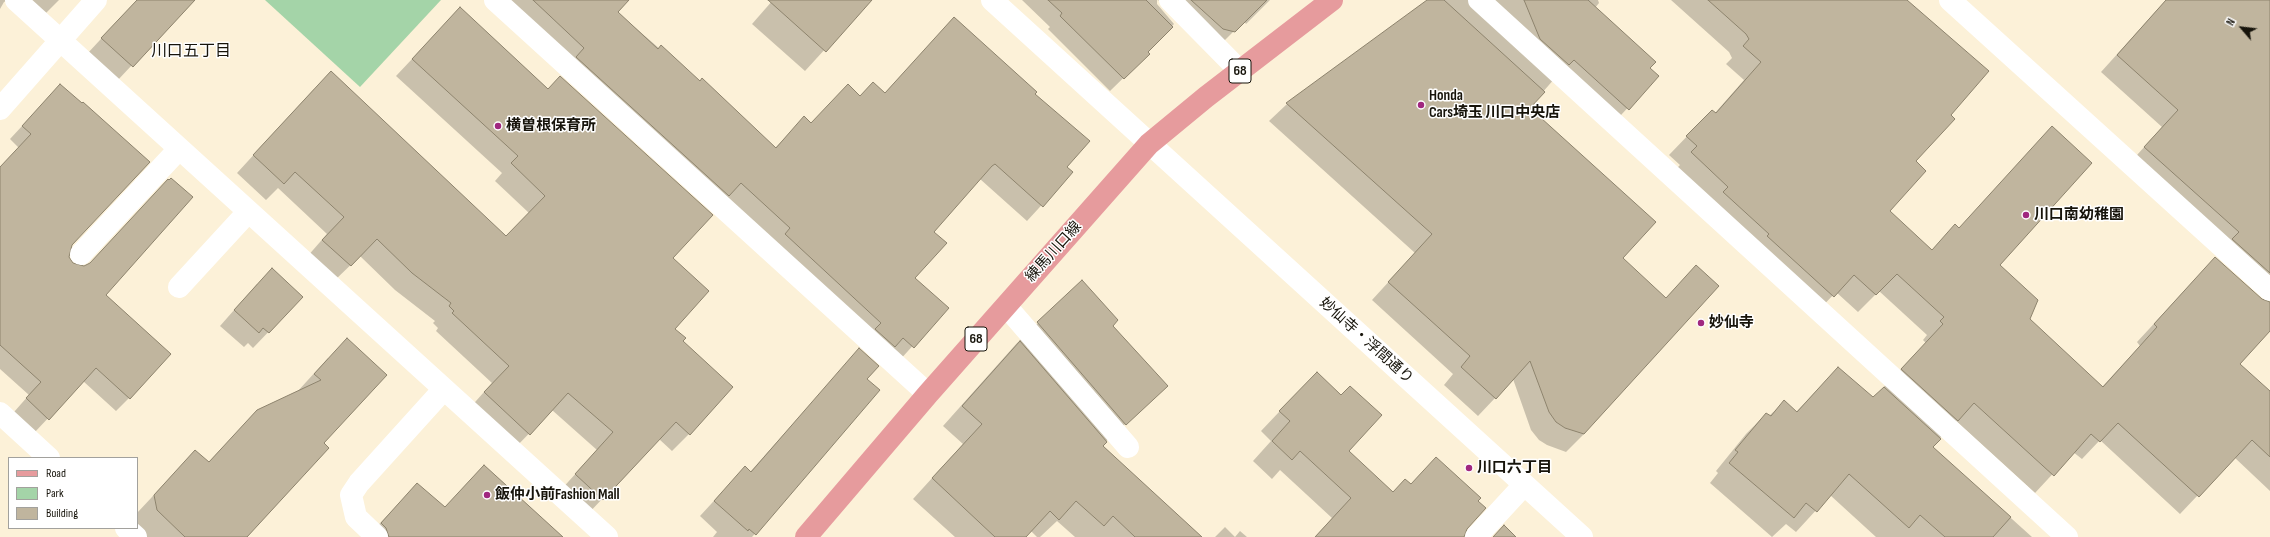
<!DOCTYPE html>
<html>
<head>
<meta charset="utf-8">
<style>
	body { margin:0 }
	#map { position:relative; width:2270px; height:537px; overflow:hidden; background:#fcf1d8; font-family:"Sofia Sans Condensed",sans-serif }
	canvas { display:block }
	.legend { position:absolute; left:8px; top:457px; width:130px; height:72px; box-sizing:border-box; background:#fff; border:1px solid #a2a19d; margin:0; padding:5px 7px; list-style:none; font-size:12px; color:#17140b }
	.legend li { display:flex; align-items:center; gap:8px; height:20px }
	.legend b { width:20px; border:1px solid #a2a19d }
	.north { position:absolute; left:2222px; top:8px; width:40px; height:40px; -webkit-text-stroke:3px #fff; paint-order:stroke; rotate:298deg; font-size:11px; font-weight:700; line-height:16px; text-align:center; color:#17140b }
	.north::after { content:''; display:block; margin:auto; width:14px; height:18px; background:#17140b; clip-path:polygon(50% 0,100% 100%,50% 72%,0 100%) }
</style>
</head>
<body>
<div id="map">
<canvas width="2270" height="537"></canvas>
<ul class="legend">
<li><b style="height:5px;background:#e69b9d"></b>Road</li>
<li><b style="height:11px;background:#a4d4a8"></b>Park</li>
<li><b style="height:11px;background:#c0b59e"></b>Building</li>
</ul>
<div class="north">N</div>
</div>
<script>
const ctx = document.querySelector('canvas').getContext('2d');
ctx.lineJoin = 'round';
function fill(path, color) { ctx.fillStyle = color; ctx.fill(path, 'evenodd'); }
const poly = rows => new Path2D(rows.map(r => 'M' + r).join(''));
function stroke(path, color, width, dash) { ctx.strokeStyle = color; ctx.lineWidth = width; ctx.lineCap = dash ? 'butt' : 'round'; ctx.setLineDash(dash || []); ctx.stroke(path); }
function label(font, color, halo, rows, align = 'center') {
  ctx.font = font + ' "Sofia Sans Condensed","Noto Sans JP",sans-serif'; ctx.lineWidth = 3; ctx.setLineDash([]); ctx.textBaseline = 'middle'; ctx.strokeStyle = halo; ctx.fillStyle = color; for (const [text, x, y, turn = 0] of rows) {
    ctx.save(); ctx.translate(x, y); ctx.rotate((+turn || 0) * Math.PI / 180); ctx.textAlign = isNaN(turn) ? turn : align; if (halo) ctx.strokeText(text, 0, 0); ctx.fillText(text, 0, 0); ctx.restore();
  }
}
const green = poly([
	[265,0,441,0,360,87]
]);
const shadow = poly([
	[0,0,8,0,4,2,0,9],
	[21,0,59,0,41,18],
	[137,0,193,0,117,81,87,54],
	[502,0,628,0,617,12,775,148,804,118,811,124,860,96,884,94,954,18,1033,94,1066,167,1072,172,1027,221,980,179,933,232,914,278,947,308,898,362],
	[773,0,870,0,805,71,752,24],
	[1022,0,1270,0,1246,24,1244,21,1221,44,1161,1,1157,0,1157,4,1174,24,1147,52,1148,54,1110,91,1048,29,1050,27],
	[1429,0,1598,0,1599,3,1595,8,1657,76,1610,127,1555,78,1529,108,1622,258,1665,299,1696,266,1584,434,1566,452,1547,445,1539,440,1531,430,1513,379,1478,416,1444,385,1453,374,1372,300,1415,253,1269,121,1287,104],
	[1671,0,1905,0,1949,115,1915,162,1889,212,1931,251,1955,226,1998,265,2029,320,2102,387,2140,346,2137,342,2198,276,2270,327,2270,330,2238,364,2270,392,2270,491,2234,457,2180,514,2100,440,2082,459,2073,452,2035,493,1956,421,1932,447,2032,537,1876,537,1830,495,1796,532,1786,524,1772,537,1710,483,1718,473,1716,471,1746,434,1766,414,1769,416,1784,402,1796,412,1838,368,1873,398,1926,343,1923,340,1927,335,1879,291,1858,312,1836,292,1815,314,1674,171,1680,165,1669,155,1694,129,1715,113,1744,80,1726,64,1732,58,1729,52],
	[2166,0,2270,0,2270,284,2129,164,2162,127,2101,72],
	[460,8,548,89,560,77,671,258,673,329,682,341,689,434,672,451,659,439,586,516,559,492,597,450,552,410,512,451,468,410,492,383,436,331,438,328,433,323,435,321,395,290,360,256,333,282,306,258,327,234,278,188,266,200,237,173,314,89,506,237,529,213,495,181,502,173,396,76],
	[60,85,71,245,68,257,72,264,105,295,129,398,116,411,83,381,35,432,14,412,29,395,0,369,0,168,19,148,10,139],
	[1082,281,1112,325,1167,386,1101,446,1200,537,1075,537,1057,521,1040,537,1037,537,1031,531,1025,537,955,537,913,499,963,444,943,426,1017,343],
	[257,284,302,297,253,348,248,343,244,347,220,326],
	[859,350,866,379,879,390,752,537,713,537,717,532,700,516,745,467,750,472],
	[328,358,323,443,246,537,146,537,138,529,137,513,195,451,208,463,258,410,297,392],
	[1297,393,1347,451,1392,493,1410,485,1477,501,1463,537,1315,537,1332,518,1280,470,1272,479,1253,461,1271,441,1261,431],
	[484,466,562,537,367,537,417,484,444,508],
	[1225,527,1235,537,1240,531,1247,537,1215,537]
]);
const building = poly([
	[137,0,195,0,133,67,101,38,137,0],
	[533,0,629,0,618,12,658,49,661,45,700,81,702,78,776,148,804,116,811,123,848,84,860,96,873,82,885,93,954,17,1037,92,1035,94,1090,141,1067,167,1073,172,1043,207,995,164,992,166,934,232,947,243,915,278,949,308,914,348,903,338,895,347,875,329,881,323,785,234,790,228,741,183,729,196,576,57,584,48,533,0],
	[768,0,872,0,826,52,768,0],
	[1048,0,1146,0,1173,27,1148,52,1150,54,1124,79,1060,16,1062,13,1048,0],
	[1191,0,1267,0,1235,32,1223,29,1191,0],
	[1427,0,1444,0,1545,92,1530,108,1656,222,1623,258,1666,298,1696,265,1719,286,1584,434,1565,428,1556,422,1549,412,1530,361,1496,399,1461,367,1470,356,1388,282,1432,234,1286,103,1427,0],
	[1524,0,1588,0,1656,62,1650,68,1659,76,1629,110,1574,60,1569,65,1540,39,1524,0],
	[1708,0,1907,0,1989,71,1951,115,1955,119,1916,161,1926,171,1890,211,1932,250,1955,224,1959,228,2052,126,2092,163,2000,265,2038,300,2030,319,2103,387,2157,327,2154,324,2215,257,2262,299,2270,302,2270,331,2240,364,2270,391,2270,457,2252,440,2199,497,2118,423,2100,442,2091,434,2054,476,1974,403,1958,421,1901,369,1943,324,1940,321,1944,317,1897,274,1876,295,1854,275,1834,297,1767,236,1769,234,1723,192,1728,187,1691,152,1697,146,1686,136,1712,110,1716,113,1761,62,1743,46,1749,39,1746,34,1708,0],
	[2166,0,2270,0,2270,273,2232,239,2239,232,2144,147,2178,110,2117,55,2166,0],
	[460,7,548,89,560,76,713,215,673,258,709,291,675,329,686,338,683,341,733,387,690,435,676,422,603,500,575,474,613,432,568,393,530,435,484,392,509,366,452,313,454,311,449,306,451,303,412,273,377,239,351,266,322,240,344,217,295,172,284,184,253,155,331,71,506,236,545,196,511,163,518,156,412,59,460,7],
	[60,84,82,103,83,102,150,162,72,245,69,257,73,263,84,266,90,263,168,179,169,180,171,178,193,197,106,295,171,354,130,399,96,368,49,420,26,398,41,382,0,345,0,167,31,134,22,126,60,84],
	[272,268,303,297,269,333,263,328,259,333,234,310,272,268],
	[1082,280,1118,320,1113,326,1168,386,1126,425,1037,322,1082,280],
	[347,338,387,375,324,443,329,448,247,537,185,537,157,510,154,495,195,450,209,462,257,410,321,380,314,374,347,338],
	[1020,341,1107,442,1103,446,1202,537,1135,537,1113,516,1104,526,1076,501,1059,520,1050,511,1026,537,995,537,932,478,982,424,962,406,1020,341],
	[859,348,879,366,867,379,880,390,756,535,749,529,748,531,714,501,745,466,751,472,859,348],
	[1838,367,1873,397,1884,387,1941,439,1933,447,2011,517,1993,537,1945,537,1920,515,1909,528,1849,474,1817,512,1806,503,1794,518,1729,463,1738,452,1735,450,1766,413,1771,416,1784,400,1797,412,1838,367],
	[1317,372,1341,395,1350,386,1382,415,1349,451,1393,492,1405,479,1411,484,1436,457,1481,498,1478,501,1486,508,1467,529,1464,537,1315,537,1351,498,1300,451,1292,460,1272,441,1290,421,1279,411,1317,372],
	[484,465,563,537,389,537,386,528,381,523,417,483,445,507,484,465],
	[1504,525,1516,537,1493,537,1504,525]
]);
const minor = poly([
	[16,0,607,537],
	[495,0,928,394],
	[992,0,1582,537],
	[1170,0,1240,71],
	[1479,0,2067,537],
	[1950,0,2270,290],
	[0,109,96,0],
	[81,254,179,149],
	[179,287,248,212],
	[1006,306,1128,447],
	[0,413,49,458],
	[126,528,136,537],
	[377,537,356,517,351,495,359,483,444,389],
	[1476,537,1524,485]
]);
const major = poly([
	[806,537,928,394,1149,144,1206,97,1332,0]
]);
const markers = [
	[1421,105,4,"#a0277f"],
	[498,126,4,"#a0277f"],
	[2026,215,4,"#a0277f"],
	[1701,323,4,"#a0277f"],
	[1469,468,4,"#a0277f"],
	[487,495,4,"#a0277f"]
];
const shields = [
	[1240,71,22],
	[976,339,22]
];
const shieldNames = [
	["68",1240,71],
	["68",976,339]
];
const poiNames = [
	["Honda",1429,96],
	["Cars埼玉 川口中央店",1429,113],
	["横曽根保育所",506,126],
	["川口南幼稚園",2034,215],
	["妙仙寺",1709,323],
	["川口六丁目",1477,468],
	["飯仲小前Fashion Mall",495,495]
];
const streetNames = [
	["練馬川口線",1054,252,-48],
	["妙仙寺・浮間通り",1366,341,42]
];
const neighbourhoodNames = [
	["川口五丁目",191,52]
];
fill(green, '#a4d4a8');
fill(shadow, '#0003');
fill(building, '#c0b59e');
stroke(building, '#8d836d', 1);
stroke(minor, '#fff', 22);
stroke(major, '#e69b9d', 22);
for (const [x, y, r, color] of markers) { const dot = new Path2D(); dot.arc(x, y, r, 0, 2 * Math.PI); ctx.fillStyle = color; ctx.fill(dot); stroke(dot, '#fff', 1.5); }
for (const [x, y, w] of shields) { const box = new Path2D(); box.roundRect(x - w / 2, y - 12, w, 24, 3); ctx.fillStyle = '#fff'; ctx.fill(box); stroke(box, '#17140b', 1); }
label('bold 14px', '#17140b', null, shieldNames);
label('bold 15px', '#17140b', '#fff', poiNames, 'left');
label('15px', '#17140b', '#fff', streetNames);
label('16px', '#17140b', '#fff', neighbourhoodNames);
</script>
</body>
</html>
